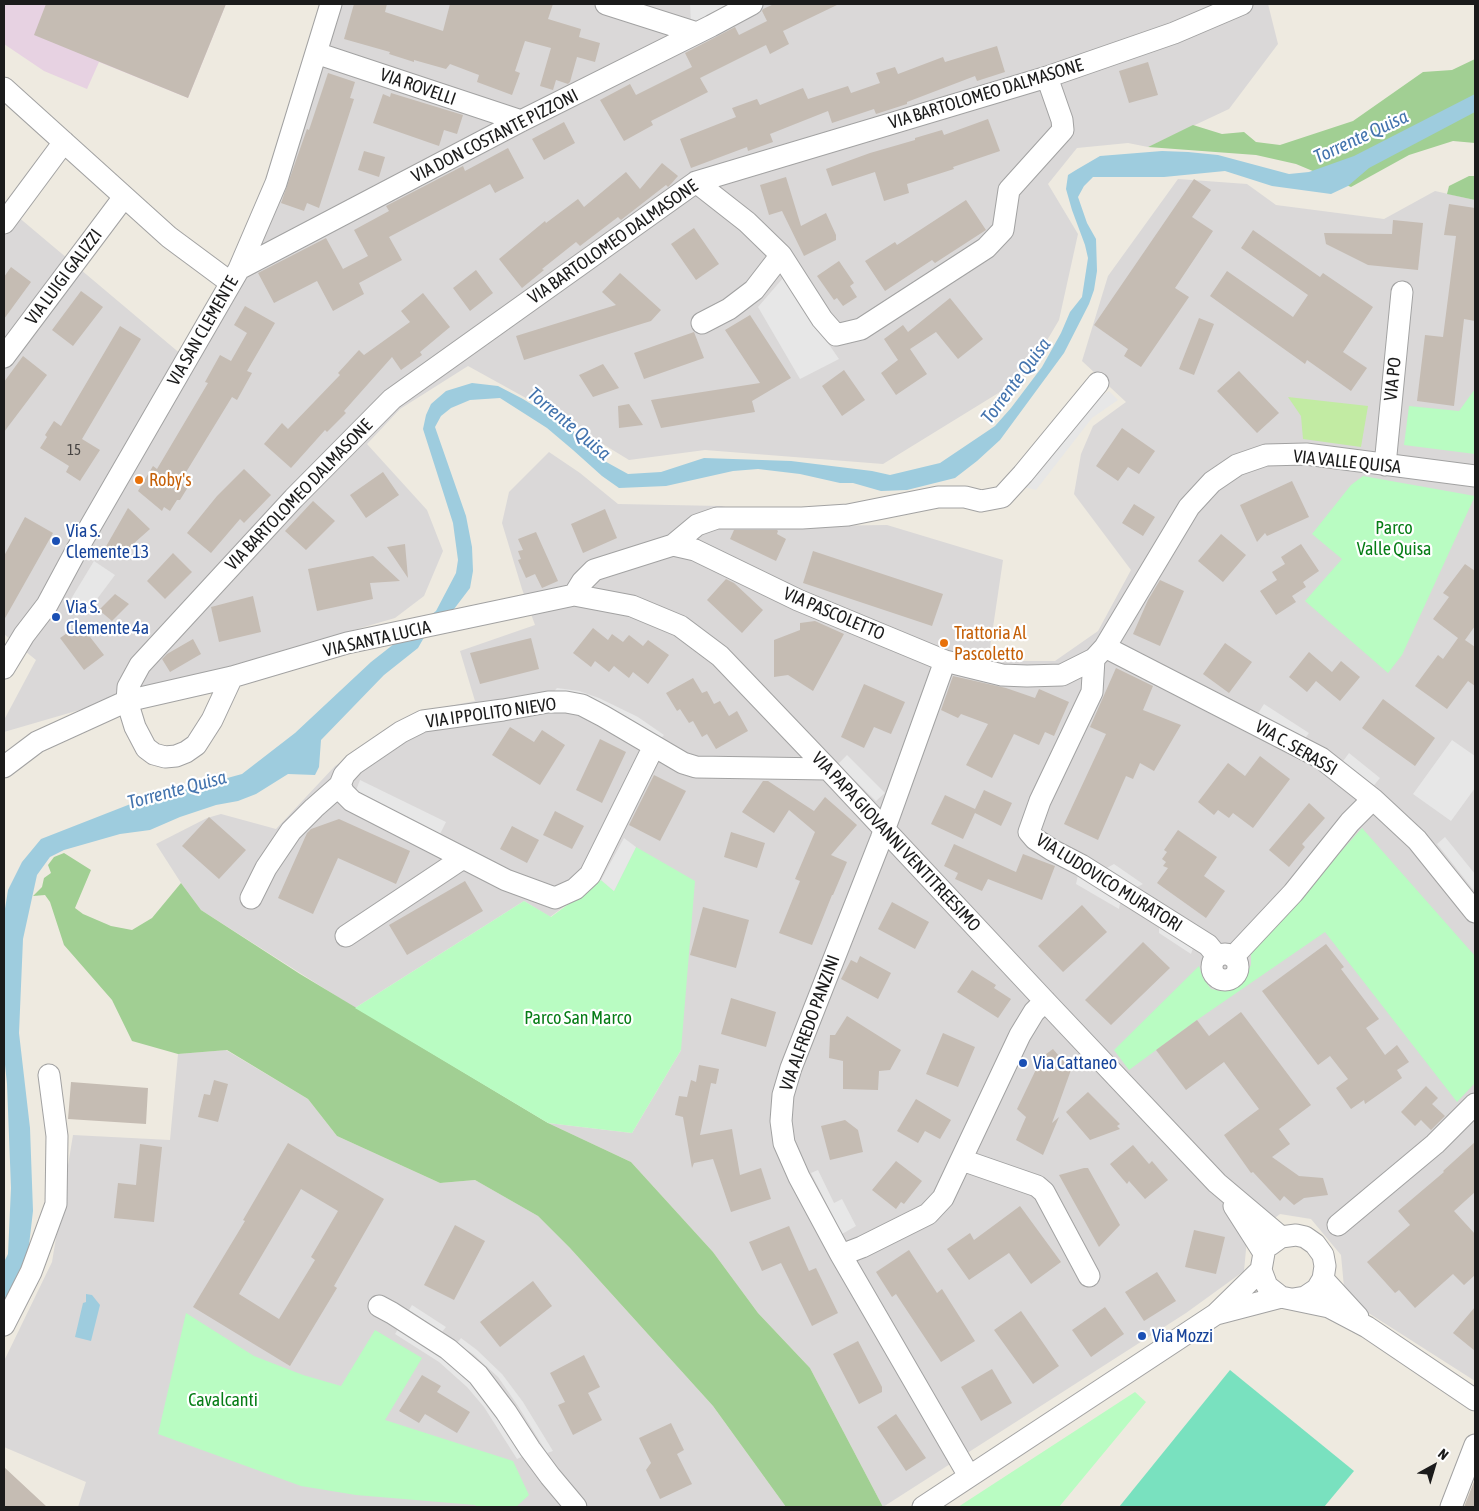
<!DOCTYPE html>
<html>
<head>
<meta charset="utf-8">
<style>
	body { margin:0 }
	#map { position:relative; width:1479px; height:1511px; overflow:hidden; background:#eeeae0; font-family:"Asap Condensed",sans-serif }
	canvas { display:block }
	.frame { position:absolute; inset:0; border:5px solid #1b1b1b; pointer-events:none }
	.north { position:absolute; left:1409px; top:1441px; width:50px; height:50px; -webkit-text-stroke:4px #fff; paint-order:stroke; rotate:39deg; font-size:14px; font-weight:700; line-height:20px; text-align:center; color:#1b1b1b }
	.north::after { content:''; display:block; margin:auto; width:18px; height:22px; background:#1b1b1b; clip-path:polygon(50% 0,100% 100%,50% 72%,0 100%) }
</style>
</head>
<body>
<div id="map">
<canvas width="1479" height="1511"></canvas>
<div class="frame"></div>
<div class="north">N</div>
</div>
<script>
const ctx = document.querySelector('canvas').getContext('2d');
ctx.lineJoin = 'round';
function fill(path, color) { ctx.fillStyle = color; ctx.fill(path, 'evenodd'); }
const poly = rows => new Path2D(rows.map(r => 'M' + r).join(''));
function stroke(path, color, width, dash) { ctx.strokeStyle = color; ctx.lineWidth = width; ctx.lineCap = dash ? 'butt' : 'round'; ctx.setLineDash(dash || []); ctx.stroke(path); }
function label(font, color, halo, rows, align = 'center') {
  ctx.font = font + ' "Asap Condensed",sans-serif'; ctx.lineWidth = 4.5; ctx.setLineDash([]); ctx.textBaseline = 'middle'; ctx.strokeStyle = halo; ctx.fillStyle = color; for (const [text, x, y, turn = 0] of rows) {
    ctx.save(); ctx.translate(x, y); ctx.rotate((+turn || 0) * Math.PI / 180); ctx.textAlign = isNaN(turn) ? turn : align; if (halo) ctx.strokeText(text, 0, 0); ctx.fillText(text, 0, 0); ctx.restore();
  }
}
const residential = poly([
	[341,4,1268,4,1278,44,1229,109,1148,147,1128,143,1077,148,1048,184,1078,234,1059,320,1026,376,883,464,705,450,629,460,544,408,468,366,400,409,367,444,427,510,443,551,424,596,395,618,4,732,4,720,36,660,4,634,4,205,195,366,245,274],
	[1178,179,1247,184,1276,205,1384,219,1435,191,1475,200,1475,1381,1345,1298,1341,1255,1311,1219,1280,1214,1247,1239,1244,1271,1186,1313,883,1507,810,1368,758,1313,713,1252,631,1162,548,1123,632,1133,681,1050,614,891,600,880,550,917,524,901,355,1008,201,910,181,883,156,844,207,818,221,814,276,829,335,766,424,711,475,701,460,651,535,625,522,589,502,523,509,492,549,452,580,473,618,504,721,506,815,526,887,525,1003,560,988,661,1055,661,1098,631,1131,570,1074,494,1081,454,1093,426,1126,402,1082,361,1108,276],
	[226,1050,308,1099,337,1136,440,1183,475,1180,538,1216,570,1248,713,1406,786,1507,78,1507,86,1482,4,1447,4,1361,52,1262,73,1135,170,1140,178,1054]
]);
const industrial = poly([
	[4,4,226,4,188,98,99,62,87,89,44,71,4,44]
]);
const grass = poly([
	[1288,397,1368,406,1361,447,1303,439,1301,416]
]);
const forest = poly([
	[1475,59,1475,143,1453,141,1409,155,1351,187,1296,164,1256,155,1148,147,1193,125,1222,134,1244,132,1256,142,1280,145,1353,121,1423,72,1452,70],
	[1469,176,1475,176,1475,200,1447,194,1449,186],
	[64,853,91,870,75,908,83,914,111,926,132,930,152,918,181,883,201,910,300,974,548,1123,631,1162,713,1252,758,1313,810,1368,883,1507,786,1507,713,1406,570,1248,538,1216,475,1180,440,1183,337,1136,308,1099,227,1050,178,1054,132,1041,112,1000,64,945,50,902,45,895,33,896,42,887,44,878,51,873,48,865,54,857]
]);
const park = poly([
	[1475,389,1475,454,1404,445,1409,406,1459,411],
	[1363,476,1475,496,1402,655,1388,673,1305,601,1342,559,1312,534,1351,485],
	[1362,828,1475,956,1475,1083,1457,1102,1325,932,1197,1020,1129,1070,1114,1050,1199,966,1203,978,1211,989,1221,991,1234,986,1247,972,1251,965,1251,952],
	[636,847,695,881,681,1050,632,1133,548,1123,355,1008,524,901,551,917,601,880,614,891],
	[186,1313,254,1356,303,1375,341,1386,375,1330,422,1358,385,1420,513,1461,529,1495,516,1507,477,1507,475,1505,356,1495,301,1486,158,1434],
	[1135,1392,1146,1402,1059,1507,958,1507]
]);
const pitch = poly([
	[1230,1370,1354,1471,1324,1507,1119,1507]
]);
const parking = poly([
	[690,4,735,4,701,27,691,23],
	[783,278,839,359,800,379,758,307],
	[1109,391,1118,400,1092,418,1036,490,1020,486,1083,408],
	[94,561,115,575,91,607,71,599],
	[557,688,579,691,599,698,638,717,664,735,660,740,551,695],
	[1264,704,1309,733,1302,743,1257,715],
	[1452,740,1475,756,1475,788,1451,821,1413,794],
	[1349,753,1380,778,1371,789,1341,764],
	[847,755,885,793,876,801,838,764],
	[360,780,446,822,439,836,355,793],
	[1445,837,1475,874,1475,892,1437,844],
	[624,838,636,847,614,891,601,880],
	[1114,864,1143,884,1131,890,1105,869],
	[1078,875,1121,897,1119,909,1076,884],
	[1159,922,1195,942,1191,954,1159,933],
	[818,1170,834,1203,842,1199,856,1226,842,1234,811,1173],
	[412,1305,446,1327,442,1332,409,1310],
	[401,1324,476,1378,528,1454,517,1459,484,1407,467,1387,439,1362,395,1334],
	[461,1338,477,1350,502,1374,523,1402,553,1451,547,1453,518,1406,498,1377,473,1354,457,1343]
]);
const water = poly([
	[1475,94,1475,112,1369,168,1348,186,1331,194,1272,186,1225,171,1164,177,1093,177,1084,186,1078,197,1087,223,1096,239,1097,271,1094,290,1089,304,1064,353,1000,440,977,461,955,478,907,490,881,491,853,483,840,483,800,474,758,469,733,471,666,486,619,488,602,476,573,450,547,428,500,398,470,400,451,408,441,416,435,427,466,516,472,547,473,571,470,588,451,613,426,634,418,648,384,675,321,740,319,767,315,775,288,774,256,794,238,801,216,805,180,817,150,830,120,834,64,850,50,857,37,875,23,939,19,1033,30,1128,33,1211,29,1245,23,1270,4,1312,4,1262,8,1254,11,1188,7,1084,4,1055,4,915,8,890,22,862,41,839,151,796,191,788,242,774,295,733,371,662,436,611,456,573,458,560,453,523,423,429,426,415,431,404,446,391,472,383,498,386,523,399,571,429,598,454,599,458,628,474,661,472,704,458,791,461,872,471,890,475,940,463,995,426,1011,408,1042,367,1061,333,1070,312,1082,297,1088,258,1085,245,1072,210,1066,189,1068,175,1076,170,1100,156,1162,151,1188,152,1218,155,1289,174,1309,172,1354,156],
	[86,1294,92,1295,100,1305,91,1341,75,1337,83,1303,86,1302]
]);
const building = poly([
	[46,4,226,4,188,98,34,35],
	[354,4,387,4,385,12,443,31,450,4,553,4,548,19,581,29,579,37,600,43,595,62,577,57,570,82,568,84,556,80,553,90,540,86,551,48,525,41,515,71,520,73,512,95,477,82,479,75,450,64,446,69,414,60,414,62,389,54,390,52,344,39],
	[774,4,839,4,783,31,789,44,770,54,766,45,700,78,708,92,651,121,653,125,624,141,600,100,630,84,636,95,692,67,685,53,735,27,739,35,767,21,762,11,763,9],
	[997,46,1005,72,977,81,975,76,907,102,907,104,876,114,874,109,832,123,828,111,770,134,773,142,748,151,747,147,691,168,680,139,736,117,732,108,757,99,760,105,803,88,808,99,848,86,851,93,880,83,876,73,895,67,898,74,943,57,945,62],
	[1148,62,1158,95,1129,103,1119,71],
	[328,73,355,82,350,98,354,99,319,208,307,203,304,211,281,203,307,129,309,130],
	[391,93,463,115,457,134,444,130,439,146,373,123,383,94,390,97],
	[988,119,1000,151,953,167,954,169,907,184,909,193,884,201,875,172,832,186,826,169,870,153,915,140,915,138,942,130,944,135],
	[564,122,575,143,544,160,532,139],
	[508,148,524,178,495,193,490,184,389,237,402,260,359,283,364,294,333,311,317,281,274,303,258,273,326,238,343,269,368,256,354,230,389,211,386,206,463,166,465,171],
	[364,151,385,157,379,177,358,170],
	[662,163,678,176,671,184,668,187,666,185,621,220,618,217,580,246,576,242,542,269,544,270,522,288,499,259,545,221,546,223,578,199,584,207,626,172,640,189],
	[786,177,801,226,826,213,836,235,836,240,804,256,782,211,769,215,760,185],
	[1194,179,1211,190,1192,217,1213,231,1175,288,1189,297,1141,367,1124,356,1128,349,1094,325],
	[966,200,986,230,935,263,932,260,885,291,865,261,895,242,897,245],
	[1449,204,1475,208,1475,321,1464,319,1454,406,1417,401,1425,335,1443,337,1456,236,1444,235],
	[1393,220,1423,223,1418,270,1368,265,1326,244,1324,233,1392,234],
	[694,228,719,264,696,280,671,244],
	[1253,230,1320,277,1323,273,1373,307,1343,352,1367,368,1351,391,1307,360,1305,364,1210,296,1227,271,1293,317,1308,295,1241,248],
	[839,261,854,283,850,286,857,297,843,306,837,298,834,300,817,276],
	[11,267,31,282,4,319,4,277],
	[476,270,493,293,470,311,453,288],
	[620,273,661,310,651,321,524,360,516,336,616,305,602,292],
	[81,291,103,307,73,346,52,330],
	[423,293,450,327,420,352,422,355,401,370,392,357,344,411,346,413,327,432,325,430,291,468,264,444,282,423,288,429,340,375,338,373,359,350,364,355,410,322,401,311],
	[950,298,983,339,958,359,936,332,910,349,927,374,896,395,881,373,898,360,884,339,903,325,908,332],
	[245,306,275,323,247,371,252,373,237,400,232,397,180,482,188,487,180,500,177,500,170,511,164,507,162,511,138,491,153,466,157,469,208,383,205,382,220,355,231,361,247,333,234,325],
	[750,315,791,378,752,401,755,412,661,428,651,400,760,383,725,330],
	[1199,318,1214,324,1194,375,1179,369],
	[120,326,141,339,82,439,100,450,80,481,66,472,69,466,40,448,47,437,45,435,54,421,61,426],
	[694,332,704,358,644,379,634,353],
	[23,356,47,375,4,432,4,382],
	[603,364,619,388,593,397,579,375],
	[844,370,865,400,842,416,822,386],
	[1239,371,1279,413,1257,433,1217,391],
	[629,404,643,425,619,428,618,406],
	[1122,428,1155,451,1139,474,1128,467,1118,481,1096,466],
	[244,469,271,495,244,523,240,519,211,553,187,533,217,496],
	[383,472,399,495,366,518,350,495],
	[1292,481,1309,517,1267,536,1265,533,1257,542,1240,505],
	[313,501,335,521,306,550,285,531],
	[1134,504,1155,517,1143,536,1122,523],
	[128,508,150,529,115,560,104,550],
	[605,509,617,538,583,553,571,524],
	[25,517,53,533,4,620,4,556],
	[734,530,777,530,778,531,777,534,786,539,776,561,730,539],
	[536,532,558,581,542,588,535,574,526,578,518,560,521,559,518,551,523,550,518,539],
	[1221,534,1246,555,1223,582,1198,561],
	[405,544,408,578,387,547],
	[1301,544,1319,571,1303,582,1306,587,1292,596,1296,602,1276,615,1260,591,1277,580,1272,572,1285,564,1281,557],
	[813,551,943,594,932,626,803,583],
	[173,553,192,572,165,599,147,581],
	[373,556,400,581,370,583,373,599,317,611,308,569],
	[1465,564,1475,571,1475,626,1465,640,1475,647,1475,686,1468,681,1447,709,1415,686,1438,655,1443,659,1458,638,1433,619,1449,597,1443,593],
	[726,579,734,583,763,610,742,633,707,600],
	[1160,580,1184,591,1160,646,1133,634,1148,600],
	[115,594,129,604,112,621,99,610],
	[253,596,261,632,219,642,211,607],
	[815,621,844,634,813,691,788,675,774,677,774,640,800,630,800,623],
	[80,624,104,655,84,670,60,638],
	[593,628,608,640,612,634,623,642,629,635,643,646,648,640,669,655,648,684,633,672,629,678,614,666,609,672,595,661,591,667,573,653],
	[531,638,539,669,480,684,470,653],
	[193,639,201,654,170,672,162,659,167,654],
	[1225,643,1252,662,1229,693,1203,674],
	[1309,652,1332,672,1341,661,1360,677,1340,701,1316,681,1307,692,1289,677],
	[1116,668,1153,686,1143,710,1181,725,1154,771,1140,763,1133,779,1126,776,1098,840,1064,824,1106,734,1090,727],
	[953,676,1006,688,1035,698,1039,689,1069,702,1054,736,1045,732,1039,745,1014,734,992,778,966,765,988,724,961,714,958,718,941,710],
	[693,678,702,693,707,691,714,704,720,701,729,716,737,711,748,731,716,749,707,734,702,737,693,721,689,723,680,709,677,711,666,693],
	[864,684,905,702,891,734,874,727,864,748,841,737],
	[1383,699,1435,738,1415,766,1362,728],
	[510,727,534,742,542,730,565,745,540,785,492,755],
	[600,739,626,752,602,803,576,790],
	[1260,756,1290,779,1253,828,1233,813,1229,818,1218,810,1214,815,1198,802,1228,763,1245,776],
	[654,775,686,791,660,841,629,825],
	[763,781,768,781,814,811,825,797,857,825,831,855,847,862,833,895,832,895,812,945,779,933,800,881,795,879,815,832,789,810,774,833,742,812],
	[984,790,1012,803,1001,826,975,813,963,839,931,824,945,795,975,809],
	[1309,803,1325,818,1302,844,1305,847,1289,867,1269,850],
	[555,811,584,826,572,849,543,835],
	[209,817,246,850,219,879,182,846],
	[339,819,410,851,396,884,338,858,313,914,278,898,307,833,311,829],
	[512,826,539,840,527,863,500,849],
	[1178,830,1217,857,1204,876,1225,891,1206,918,1157,883,1168,868,1163,866,1166,862,1162,859,1167,852,1164,850],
	[731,832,765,843,757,868,724,857],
	[954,844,1016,872,1023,854,1055,866,1042,900,988,879,982,891,955,879,958,873,944,866],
	[465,881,483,911,407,955,389,925],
	[892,902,929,922,915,949,878,929],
	[1082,905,1107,932,1063,972,1038,946],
	[703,907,749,920,736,968,690,955],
	[1143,942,1170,968,1111,1025,1085,1000],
	[1326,944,1344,967,1341,969,1379,1019,1366,1028,1385,1055,1397,1045,1409,1062,1397,1070,1402,1078,1365,1104,1364,1100,1351,1109,1336,1088,1348,1079,1330,1056,1318,1065,1262,991],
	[860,956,891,973,878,999,841,979,851,960,857,963],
	[972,970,996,985,994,988,1011,999,998,1018,957,992],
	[731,998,776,1012,766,1047,721,1034],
	[1241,1012,1311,1105,1279,1129,1290,1144,1272,1157,1299,1176,1323,1178,1328,1195,1304,1198,1294,1205,1284,1196,1280,1201,1253,1172,1251,1173,1224,1135,1259,1109,1224,1062,1186,1090,1156,1050,1197,1020,1209,1036],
	[847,1016,901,1050,890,1070,879,1071,878,1090,843,1089,843,1061,829,1058,830,1035,835,1035],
	[943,1033,975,1047,958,1087,926,1074],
	[1053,1049,1071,1070,1052,1123,1059,1117,1043,1155,1016,1140,1026,1117,1017,1109,1042,1057],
	[699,1065,719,1069,716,1084,711,1083,700,1135,732,1129,740,1175,761,1168,771,1199,731,1212,713,1159,694,1163,692,1168,683,1117,675,1115,679,1096,687,1097,691,1080,696,1082],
	[214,1080,228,1084,218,1122,198,1117,204,1094,210,1095],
	[71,1082,148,1088,146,1124,68,1119],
	[1426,1086,1438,1098,1432,1104,1445,1116,1431,1130,1421,1120,1415,1126,1401,1112],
	[1088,1092,1120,1124,1117,1126,1120,1129,1090,1140,1066,1112],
	[916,1099,951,1120,940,1139,925,1131,918,1143,897,1131],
	[845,1120,858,1130,863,1152,830,1160,821,1126],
	[1475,1142,1475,1192,1454,1211,1475,1234,1475,1275,1464,1285,1453,1274,1415,1308,1399,1290,1395,1293,1367,1262,1410,1225,1398,1211,1444,1172,1443,1171],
	[288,1143,384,1199,334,1286,337,1288,290,1366,193,1307,245,1221,243,1220],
	[301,1189,338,1211,311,1257,315,1260,279,1319,239,1294],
	[140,1144,162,1147,154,1222,114,1218,118,1183,136,1185],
	[1133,1145,1149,1164,1152,1161,1168,1180,1145,1199,1129,1181,1127,1184,1110,1164],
	[896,1161,922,1181,904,1204,901,1202,896,1209,872,1190],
	[1084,1168,1088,1168,1120,1225,1099,1247,1059,1175],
	[1020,1206,1061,1262,1031,1284,1009,1253,969,1280,947,1249,970,1233,974,1240],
	[455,1225,485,1241,454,1300,424,1285],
	[789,1226,809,1271,816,1268,838,1313,812,1326,781,1263,762,1271,749,1242],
	[1194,1230,1225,1237,1216,1274,1185,1267],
	[909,1250,937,1293,942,1289,975,1341,941,1362,896,1294,892,1297,876,1272],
	[1157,1272,1176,1301,1144,1321,1125,1292],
	[533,1281,552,1306,500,1347,480,1322],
	[1105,1307,1124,1334,1091,1357,1072,1330],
	[1475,1307,1475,1351,1453,1333],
	[1021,1311,1059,1366,1033,1384,994,1330],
	[858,1341,882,1387,882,1392,859,1404,833,1354],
	[584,1355,600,1387,588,1393,602,1420,573,1435,558,1405,565,1402,550,1373],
	[992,1369,1012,1403,981,1421,961,1387],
	[422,1375,441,1386,437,1392,470,1412,457,1433,425,1414,419,1423,399,1411],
	[896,1414,926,1458,906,1471,877,1427],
	[671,1423,684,1450,677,1454,692,1484,660,1499,646,1470,651,1463,639,1438],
	[4,1467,47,1507,4,1507],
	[1475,1479,1475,1507,1464,1507]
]);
const minor = poly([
	[606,4,697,33],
	[316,53,521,121],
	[4,88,169,237,231,283],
	[696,182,747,222,781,255,822,319,836,335,861,329,986,248,1003,230,1009,190,1063,130,1062,120,1047,77],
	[4,223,64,142],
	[239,269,521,121,711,26,752,4],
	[702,323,729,309,754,290,781,255],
	[4,357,124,197],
	[1385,465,1402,292],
	[673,545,697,525,717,518,802,518,848,515,938,497,965,497,981,501,1002,497,1023,474,1098,383],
	[574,595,582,582,594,570,673,545,695,550,798,600,945,661,1002,675,1027,676,1062,675,1094,659,1105,647,1189,507,1212,482,1237,465,1266,455,1306,454,1475,476],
	[1105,647,1321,758,1373,799,1417,840,1475,912],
	[1094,659,1092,692,1040,801,1029,832,1035,839,1052,850,1081,865,1208,945,1217,956],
	[945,661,881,839,791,1068,783,1095,781,1121,784,1143,799,1177,841,1255,969,1476],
	[4,668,24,635,47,605,76,551,239,269,276,183,331,4],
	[232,677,212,720,196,745,186,752,176,756,165,757,154,754,146,748,135,727,127,701,128,687,140,665,294,498,392,399,696,182,1047,77,1174,33,1242,4],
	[4,767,37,742,127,701,232,677,347,643,574,595,632,606,680,626,720,656,828,769,1045,1001,1217,1183,1281,1237],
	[340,785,344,793,352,801,506,880,555,898,575,889,590,875,654,746],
	[251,898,266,868,291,831,314,808,340,785,344,775,354,764,401,732,423,721,503,710,548,702,566,702,582,705,603,716,683,763,696,767,828,769],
	[346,936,463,858],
	'1212 967a13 13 0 1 1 26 0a13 13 0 1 1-26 0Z',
	[1233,957,1293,893,1350,822,1373,799],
	[962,1160,1037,1186,1044,1192,1089,1276],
	[1234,1206,1264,1253,1261,1270,1267,1286,1281,1297,1329,1307,1367,1327,1475,1400],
	[1338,1225,1435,1144,1475,1104],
	[1270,1245,1281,1237,1296,1235,1305,1237,1315,1244,1323,1255,1325,1266,1323,1279,1317,1289,1305,1297,1293,1299],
	[841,1255,862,1247,928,1214,943,1198,1020,1035,1034,1012,1045,1001],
	[1261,1270,1216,1314,1281,1297],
	[1323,1279,1358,1317],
	[379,1306,392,1313,448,1349,478,1375,506,1412,530,1449,550,1476,576,1507],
	[4,1325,31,1272,56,1204,57,1136,49,1075],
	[923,1507,1216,1314],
	[1451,1507,1475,1445]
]);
const markers = [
	[139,480,5,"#e8710a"],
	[56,541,5,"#1a4fb4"],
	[56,617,5,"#1a4fb4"],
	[944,643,5,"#e8710a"],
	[1023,1063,5,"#1a4fb4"],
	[1142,1336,5,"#1a4fb4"]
];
const numberNames = [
	["15",74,450]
];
const streetNames = [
	["VIA ROVELLI",418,87,19],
	["VIA BARTOLOMEO DALMASONE",986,94,-17],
	["VIA DON COSTANTE PIZZONI",495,136,-27],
	["VIA BARTOLOMEO DALMASONE",613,242,-35],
	["VIA LUIGI GALIZZI",64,277,-53],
	["VIA SAN CLEMENTE",203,331,-60],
	["VIA PO",1393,379,-84],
	["VIA VALLE QUISA",1347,462,6],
	["VIA BARTOLOMEO DALMASONE",299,495,-46],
	["VIA PASCOLETTO",834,614,23],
	["VIA SANTA LUCIA",377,639,-13],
	["VIA IPPOLITO NIEVO",491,713,-8],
	["VIA C. SERASSI",1296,748,30],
	["VIA PAPA GIOVANNI VENTITREESIMO",896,842,47],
	["VIA LUDOVICO MURATORI",1109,883,32],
	["VIA ALFREDO PANZINI",810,1023,-70]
];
const foodNames = [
	["Roby's",149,480],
	["Trattoria Al",954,633],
	["Pascoletto",954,654]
];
const parkNames = [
	["Parco",1394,528],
	["Valle Quisa",1394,549],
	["Parco San Marco",578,1018],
	["Cavalcanti",223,1400]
];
const transitNames = [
	["Via S.",66,531],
	["Clemente 13",66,552],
	["Via S.",66,607],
	["Clemente 4a",66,628],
	["Via Cattaneo",1033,1063],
	["Via Mozzi",1152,1336]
];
const waterNames = [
	["Torrente Quisa",1361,137,-25],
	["Torrente Quisa",1016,381,-53],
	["Torrente Quisa",569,424,40],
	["Torrente Quisa",177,790,-15]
];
fill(residential, '#dad8d8');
fill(industrial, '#e7d2e2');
fill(grass, '#c2eba3');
fill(forest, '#a1cf93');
fill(park, '#b9fcc2');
fill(pitch, '#79e1bf');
fill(parking, '#e7e7e7');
fill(water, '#9eccde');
fill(building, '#c5bcb3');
stroke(minor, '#a2a2a2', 23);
stroke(minor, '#fff', 21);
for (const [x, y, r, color] of markers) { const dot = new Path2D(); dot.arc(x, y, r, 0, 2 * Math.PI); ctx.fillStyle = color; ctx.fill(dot); stroke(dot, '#fff', 2); }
label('15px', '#464341', null, numberNames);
label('18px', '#1b1b1b', '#fff', streetNames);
label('18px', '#c56008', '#fff', foodNames, 'left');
label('18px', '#067d16', '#fff', parkNames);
label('18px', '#164399', '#fff', transitNames, 'left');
label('italic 19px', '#4474ae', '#fff', waterNames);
</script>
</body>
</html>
